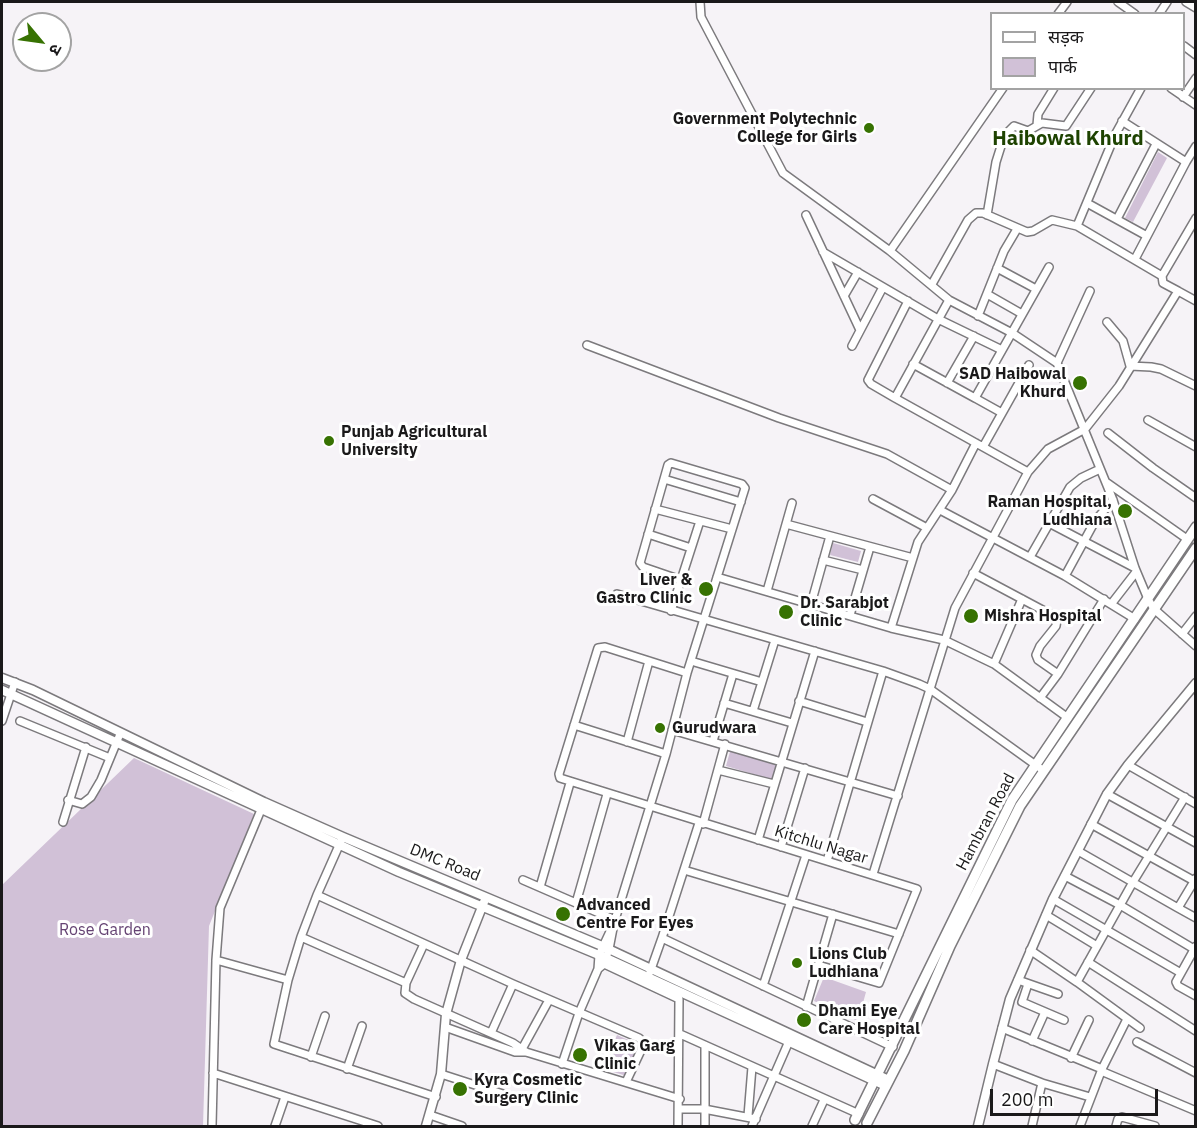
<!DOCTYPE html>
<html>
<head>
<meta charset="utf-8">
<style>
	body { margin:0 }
	#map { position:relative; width:1197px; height:1128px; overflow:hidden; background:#f6f3f7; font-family:"IBM Plex Sans","Noto Sans Devanagari",sans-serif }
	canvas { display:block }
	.frame { position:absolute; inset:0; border:3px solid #1a191a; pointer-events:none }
	.legend { position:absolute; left:990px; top:12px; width:195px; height:78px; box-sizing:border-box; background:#fff; border:2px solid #a3a3a3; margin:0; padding:8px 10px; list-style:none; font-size:18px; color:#1a191a }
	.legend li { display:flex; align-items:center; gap:12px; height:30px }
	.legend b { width:30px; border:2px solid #a3a3a3 }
	.north { position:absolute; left:12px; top:12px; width:60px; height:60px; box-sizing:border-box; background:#fff; border:2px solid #a3a3a3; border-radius:50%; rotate:119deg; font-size:16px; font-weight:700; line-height:24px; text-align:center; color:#1a191a }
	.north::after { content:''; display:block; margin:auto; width:21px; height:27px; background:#377202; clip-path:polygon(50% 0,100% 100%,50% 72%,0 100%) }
	.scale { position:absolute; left:990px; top:1089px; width:168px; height:27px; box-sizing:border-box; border:3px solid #1a191a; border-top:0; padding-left:8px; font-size:18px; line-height:21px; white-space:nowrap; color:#1a191a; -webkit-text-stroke:4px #fff; paint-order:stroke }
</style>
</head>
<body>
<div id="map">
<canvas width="1197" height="1128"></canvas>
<div class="frame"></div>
<ul class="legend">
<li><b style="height:8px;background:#fff"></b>सड़क</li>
<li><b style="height:16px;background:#d1c1d7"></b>पार्क</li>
</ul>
<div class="north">उ</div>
<div class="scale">200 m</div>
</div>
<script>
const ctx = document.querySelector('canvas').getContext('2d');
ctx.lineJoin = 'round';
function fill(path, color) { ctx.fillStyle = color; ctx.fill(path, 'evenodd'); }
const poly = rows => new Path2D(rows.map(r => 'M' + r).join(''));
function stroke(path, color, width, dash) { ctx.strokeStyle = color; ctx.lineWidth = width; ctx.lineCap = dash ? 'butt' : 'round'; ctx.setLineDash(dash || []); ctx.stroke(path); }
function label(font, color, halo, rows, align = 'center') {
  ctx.font = font + ' "IBM Plex Sans",sans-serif'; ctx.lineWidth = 6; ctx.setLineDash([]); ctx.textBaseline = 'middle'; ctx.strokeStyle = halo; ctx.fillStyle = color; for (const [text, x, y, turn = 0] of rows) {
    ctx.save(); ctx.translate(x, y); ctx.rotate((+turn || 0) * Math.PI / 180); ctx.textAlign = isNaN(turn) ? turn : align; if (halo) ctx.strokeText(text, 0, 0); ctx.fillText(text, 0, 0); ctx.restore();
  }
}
const green = poly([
	[1158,152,1167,158,1133,222,1125,218],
	[833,543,861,551,858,562,830,555],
	[731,748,778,762,773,780,726,766],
	[134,758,254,814,209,926,203,1126,2,1126,2,885],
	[824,977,866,992,858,1021,814,1001],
	[617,1035,640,1045,627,1076,603,1069]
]);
const minor = poly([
	[700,2,701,17,783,173,890,251,949,300,1012,333,1057,363,1113,500,1135,568,1148,599,1154,609,1196,646],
	[1118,2,1135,14],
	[1186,2,1196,8],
	[1058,14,1067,2],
	[1159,14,1167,2],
	[1184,46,1196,55],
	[1141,88,1115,135,1077,226,1162,276,1163,283,1178,291],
	[1171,88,1196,105],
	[1183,97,1196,78],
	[1122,121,1186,162,1135,259],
	[1037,125,1038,114,1054,88],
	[1186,162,1196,146],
	[1087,203,1147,236],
	[806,215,860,330],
	[987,215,996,162,1002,143,1008,132,1014,126,1028,131,1042,123,1066,126,1091,88],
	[1117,219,1156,144],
	[890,251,1003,88],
	[823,252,938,319,1002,350],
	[997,268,1036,289],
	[1162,276,1196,218],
	[932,284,968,220,976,213,983,213,1027,232,1033,231,1052,220,1077,226],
	[987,294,1022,314],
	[844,296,858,272],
	[949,300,895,398,1028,472],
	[978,316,1004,251,1017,229],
	[1107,322,1123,341,1130,366,1151,367,1161,369,1196,386],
	[587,345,779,418,887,454,952,490],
	[852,346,883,287],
	[1057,363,1090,291],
	[913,364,975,398,1049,267],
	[947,383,974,336],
	[895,398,871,384,868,380,908,301],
	[975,398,1002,413],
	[1148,420,1196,447],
	[1108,433,1153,468,1196,498],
	[983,447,1029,365],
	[664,479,741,502],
	[1106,482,1187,539],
	[873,499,927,528],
	[655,509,732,529],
	[940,510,1065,576,1135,619],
	[1049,523,1135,568],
	[786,524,913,558],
	[648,534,691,548],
	[1030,557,1070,487,1081,478,1100,469],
	[823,560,863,570],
	[973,573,1050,614,1057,620,1056,626,1040,646,1036,655,1038,660,1058,674,1040,698],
	[1065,576,1095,521,1113,500],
	[717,577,891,628,944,640,994,664,1068,718],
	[767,591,792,503],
	[617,594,883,671,919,684,930,689,1044,771],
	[1112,603,1136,572],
	[811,604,830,536],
	[671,611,700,521],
	[850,615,870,547],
	[891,628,918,542,952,490,976,443],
	[1182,634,1196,616],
	[691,661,762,682],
	[994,664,1022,599],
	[687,673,605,647,598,648,559,774,560,778,917,889,879,983,818,965],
	[1058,674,1104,599],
	[799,701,867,722],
	[724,703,792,723],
	[753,711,775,640],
	[2,721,15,682],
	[20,721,110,758],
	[574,725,666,754],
	[672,730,898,796],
	[713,741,733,674],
	[627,742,649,661],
	[1128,765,1196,804],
	[718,770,774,784],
	[1107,794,1196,843],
	[68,800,82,804,91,797,101,780,120,734],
	[63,822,86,747],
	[703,824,725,744],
	[1091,824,1196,882],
	[758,840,815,651],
	[341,841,317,895,301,937,288,980,274,1044,436,1097],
	[781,847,805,768],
	[1078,851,1178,908,1196,878],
	[827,861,883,671],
	[684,870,899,934],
	[873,874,955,608,1028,472,1048,449,1085,429,1119,386,1178,291,1196,301],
	[1065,876,1120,905,1194,949],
	[523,880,615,920],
	[540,887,570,783],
	[317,895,513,984,639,1038,642,1041,643,1046,626,1082],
	[1053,899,1181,973],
	[576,903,607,794],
	[1178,908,1196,918],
	[1046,915,1097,946],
	[614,923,599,955,598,969,604,964,609,949,614,923,666,754,687,673,745,488,742,484,671,463,668,465,640,563,643,567,681,580],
	[301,937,406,983],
	[662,938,699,823],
	[424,944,406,983,405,993,414,999,513,1043,526,1052],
	[1196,946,1176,982,1178,986,1196,996],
	[1030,950,1077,982,1133,882,1185,797],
	[216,960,288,980],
	[600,962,679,999,678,1126],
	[1088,962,1196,1031],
	[650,972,662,938,893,1047],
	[1018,980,1058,994],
	[1077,982,1140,1028],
	[1028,984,1022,1002,1064,1020],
	[763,986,806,855],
	[806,1007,833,914],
	[445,1027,515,1052,526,1052,680,1099],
	[1002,1028,1102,1069],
	[491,1033,513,984],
	[680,1034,859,1114],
	[1032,1041,1045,1012],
	[1137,1042,1196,1073],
	[522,1049,549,1000],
	[311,1057,325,1016],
	[1071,1058,1089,1020],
	[562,1064,579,1013,598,969],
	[993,1064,1042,1083,1090,1097],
	[347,1069,362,1026],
	[1101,1071,1196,1111],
	[213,1073,378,1126],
	[441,1074,503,1094],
	[679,1109,704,1109,756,1119],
	[430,1115,462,1126],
	[748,1116,752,1067],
	[212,1126,216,960,220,908,263,805],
	[275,1126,285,1097],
	[705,1126,705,1046],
	[752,1126,790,1039],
	[812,1126,824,1100],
	[1032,1126,1042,1083],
	[1080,1126,1102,1069,1127,1019],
	[1116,1126,1118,1119,1122,1117,1155,1126]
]);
const tertiary = poly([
	[2,678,33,690,264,802,343,837,602,946,889,1080],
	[2,690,399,872,606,958,886,1086],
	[426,1126,441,1074,446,1014,461,960,484,902],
	[978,1126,993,1064,1010,999,1053,899,1107,794,1128,765,1196,683]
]);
const secondary = poly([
	[855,1120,1012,800,1196,527],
	[867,1123,904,1051,950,946,1020,806,1196,548]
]);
const markers = [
	[869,128,6,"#377202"],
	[1080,383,8,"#377202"],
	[329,441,6,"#377202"],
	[1125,511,8,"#377202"],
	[706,589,8,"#377202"],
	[786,612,8,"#377202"],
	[971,616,8,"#377202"],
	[660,728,6,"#377202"],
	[563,914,8,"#377202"],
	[797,963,6,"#377202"],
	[804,1020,8,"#377202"],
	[580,1055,8,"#377202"],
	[460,1089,8,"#377202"]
];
const poiNames = [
	["Government Polytechnic",857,119,"right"],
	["College for Girls",857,137,"right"],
	["SAD Haibowal",1066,374,"right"],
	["Khurd",1066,392,"right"],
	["Punjab Agricultural",341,432],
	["University",341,450],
	["Raman Hospital,",1112,502,"right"],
	["Ludhiana",1112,520,"right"],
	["Liver &",692,580,"right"],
	["Gastro Clinic",692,598,"right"],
	["Dr. Sarabjot",800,603],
	["Clinic",800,621],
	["Mishra Hospital",984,616],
	["Gurudwara",672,728],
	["Advanced",576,905],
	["Centre For Eyes",576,923],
	["Lions Club",809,954],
	["Ludhiana",809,972],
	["Dhami Eye",818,1011],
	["Care Hospital",818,1029],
	["Vikas Garg",594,1046],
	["Clinic",594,1064],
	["Kyra Cosmetic",474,1080],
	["Surgery Clinic",474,1098]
];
const streetNames = [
	["Hambran Road",986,822,-62],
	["Kitchlu Nagar",821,845,17],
	["DMC Road",445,863,22]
];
const parkNames = [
	["Rose Garden",105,930]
];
const quarterNames = [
	["Haibowal Khurd",1068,139]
];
fill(green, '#d1c1d7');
stroke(minor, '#7c7a7d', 10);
stroke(tertiary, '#7c7a7d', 11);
stroke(secondary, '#7c7a7d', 12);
stroke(minor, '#fff', 7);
stroke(tertiary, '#fff', 8);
stroke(secondary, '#fff', 9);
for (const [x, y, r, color] of markers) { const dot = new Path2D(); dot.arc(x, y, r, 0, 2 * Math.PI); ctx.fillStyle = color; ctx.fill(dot); stroke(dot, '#fff', 2); }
label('bold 16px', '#1a191a', '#fff', poiNames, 'left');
label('16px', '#1a191a', '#fff', streetNames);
label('16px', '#654373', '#fff', parkNames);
label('bold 20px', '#1e4301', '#fff', quarterNames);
</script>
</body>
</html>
